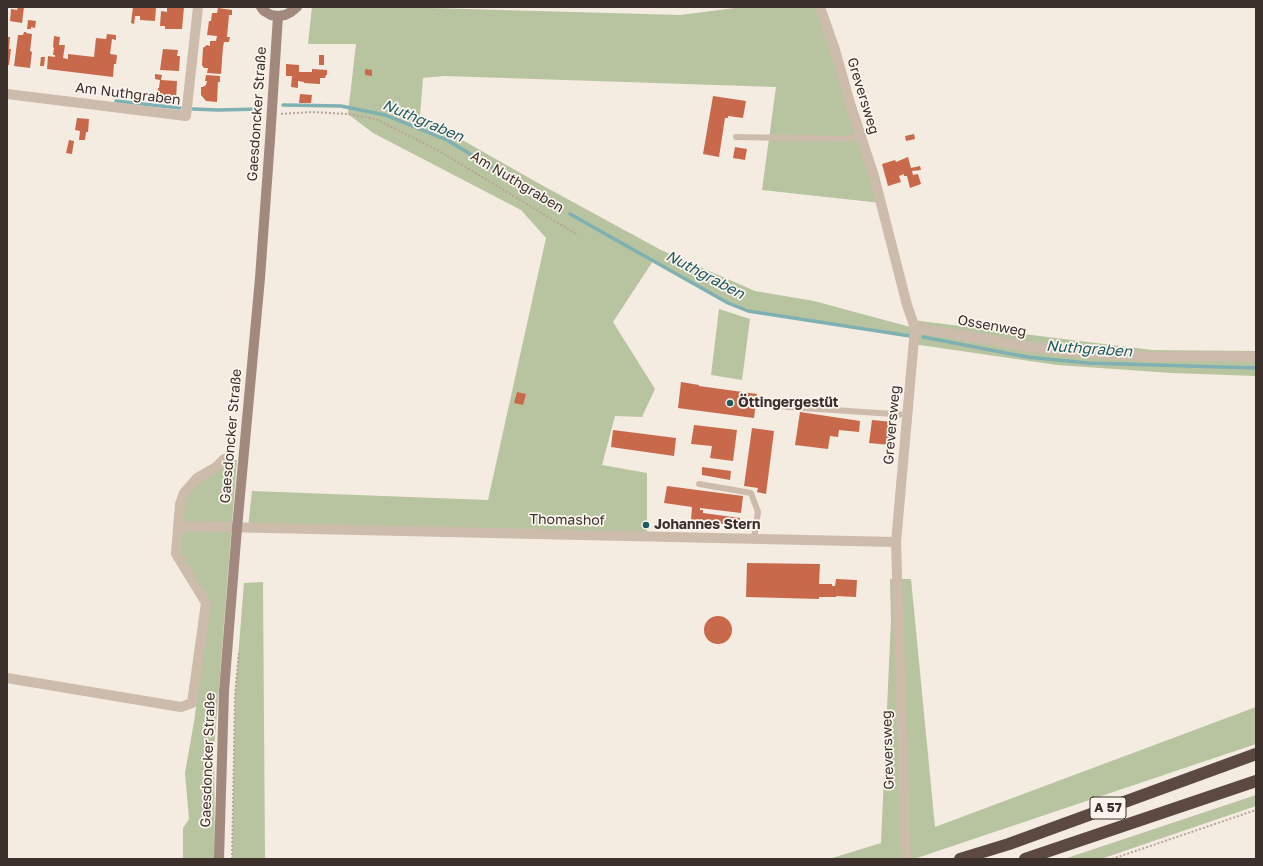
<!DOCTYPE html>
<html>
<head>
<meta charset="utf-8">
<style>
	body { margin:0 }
	#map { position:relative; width:1263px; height:866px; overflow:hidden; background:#f4ebe1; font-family:"Golos Text",sans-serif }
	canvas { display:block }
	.frame { position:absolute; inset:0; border:8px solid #3b302b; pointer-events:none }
</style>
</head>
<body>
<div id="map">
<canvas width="1263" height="866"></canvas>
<div class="frame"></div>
</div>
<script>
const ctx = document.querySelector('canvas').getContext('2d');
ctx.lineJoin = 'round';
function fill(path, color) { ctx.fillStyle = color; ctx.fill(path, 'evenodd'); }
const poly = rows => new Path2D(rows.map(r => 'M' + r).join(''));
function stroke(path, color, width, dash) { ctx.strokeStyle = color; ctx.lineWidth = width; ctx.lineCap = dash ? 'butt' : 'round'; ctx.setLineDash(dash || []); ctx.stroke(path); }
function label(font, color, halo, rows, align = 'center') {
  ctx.font = font + ' "Golos Text",sans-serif'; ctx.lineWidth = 3.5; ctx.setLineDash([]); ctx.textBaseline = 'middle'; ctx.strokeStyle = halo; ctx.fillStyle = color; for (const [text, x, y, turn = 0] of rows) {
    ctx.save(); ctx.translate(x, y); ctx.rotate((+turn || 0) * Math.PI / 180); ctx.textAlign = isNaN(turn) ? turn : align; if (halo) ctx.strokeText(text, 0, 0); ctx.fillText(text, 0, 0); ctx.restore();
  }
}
const green = poly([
	[312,7,395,7,680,15,743,7,820,7,881,203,762,190,776,87,444,76,423,78,420,116,538,183,661,250,755,291,814,301,914,328,912,320,1152,350,1256,351,1256,376,1172,373,1057,365,913,344,914,336,748,311,728,303,653,261,613,322,655,389,642,417,615,416,602,465,647,473,647,536,248,528,252,491,488,500,546,238,521,210,373,133,348,114,356,44,308,44],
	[719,309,750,319,742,380,711,375],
	[224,459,237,460,214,750,215,859,183,859,183,828,189,819,185,773,195,716,196,707,192,703,206,603,176,554,184,493],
	[890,579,911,579,935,827,1256,707,1256,744,914,859,829,859,881,843,891,619],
	[263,582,265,859,232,859,235,695,244,583],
	[1256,795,1256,806,1101,859,1064,859]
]);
const stream = poly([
	[116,101,180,108],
	[283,105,341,106,385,115,447,140,561,209],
	[193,109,218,110,261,109],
	[570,214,728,303,748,311,910,336],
	[923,337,1027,357,1088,363,1256,368]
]);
const building = poly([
	[18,7,24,7,22,23,10,21,11,9,17,10],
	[133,7,156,7,155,21,140,20,140,16,135,16,134,24,131,23],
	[167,7,184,7,182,29,165,29,165,26,160,26,161,11,167,12],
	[218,8,232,10,232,15,229,15,227,37,230,37,229,42,224,42,223,47,221,74,207,73,208,68,204,68,202,65,203,48,207,45,210,46,210,41,216,41,217,36,207,35,209,21,211,21,212,13,217,13],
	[28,20,36,21,35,28,31,27,31,29,27,29],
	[24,32,26,32,26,33,32,34,30,51,32,52,30,68,14,66,18,35,23,35],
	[107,34,116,35,116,40,112,39,110,54,117,55,116,64,114,64,113,77,47,69,48,56,55,57,55,55,53,55,54,48,53,47,54,36,60,37,59,45,65,45,63,58,68,59,68,54,94,57,96,38,106,39],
	[7,37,10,37,9,49,11,49,9,65,7,65],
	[163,49,178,50,177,56,180,56,179,71,160,70],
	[319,55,324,55,324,65,319,65],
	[41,57,45,57,44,66,40,66],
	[286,64,299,65,299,72,312,72,312,69,327,70,327,75,326,75,325,78,320,78,320,84,304,83,304,82,298,81,298,88,291,87,292,76,286,76],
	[365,69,372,70,372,76,365,75],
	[155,74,162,75,161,80,177,81,176,100,157,98,158,88,159,88,160,80,155,79],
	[206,75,220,76,220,82,218,82,217,102,206,101,201,95,201,87,203,87,206,85,207,81,205,81],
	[300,94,312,95,311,103,299,103],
	[713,96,746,101,743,118,728,116,728,118,725,118,719,157,703,154],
	[77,118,89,119,88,132,86,132,85,140,79,140,80,131,75,130],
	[914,134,915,139,906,141,905,136],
	[69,140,74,141,72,154,66,153],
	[735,147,747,149,745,160,733,158],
	[908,157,911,168,920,166,921,170,912,171,913,175,918,174,921,184,910,188,907,176,904,176,904,174,899,176,901,182,888,186,882,164,895,160,896,162],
	[681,382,699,385,699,386,757,394,754,418,678,408],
	[517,392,526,394,523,405,514,403],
	[800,412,860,421,859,432,839,430,838,437,830,436,828,449,795,445],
	[872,420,893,422,890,445,869,443],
	[694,425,737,430,733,461,710,458,712,446,691,444],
	[752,428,774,431,766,494,757,492,758,488,744,486],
	[613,430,676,438,674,456,611,447],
	[702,467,731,471,730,480,702,475],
	[667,486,743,496,741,513,700,508,700,510,703,510,703,513,740,518,739,526,691,520,692,507,664,503],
	[747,563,820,564,819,584,832,584,832,586,835,586,836,579,857,580,856,597,836,596,836,597,819,597,819,599,746,597],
	'704 630a14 14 0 1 1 28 0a14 14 0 1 1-28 0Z'
]);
const path = poly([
	[281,114,312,112,348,114,376,119,441,152,578,235],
	[232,859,235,695,239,652],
	[1112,859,1256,810]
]);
const service = poly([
	[736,137,843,139,860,136],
	[774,406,908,415],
	[699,484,751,493,758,512,754,539]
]);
const minor = poly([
	[820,7,835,50,850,103,874,176,907,305,915,328,896,542,906,859],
	[7,94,186,116,198,7],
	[915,328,968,336,1030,347,1072,352,1155,357,1220,356,1256,357],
	[178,526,896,542],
	[7,678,181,707,192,703,206,603,176,554,180,504,184,493,197,478,216,467,224,459]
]);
const secondary = poly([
	[261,7,264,11,271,15,278,16,285,15,291,12,297,7],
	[219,859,224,691,237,528,260,278,270,140,278,16]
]);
const motorway = poly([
	[960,859,1009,844,1256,754],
	[1025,859,1256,781]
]);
const markers = [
	[730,403,4,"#1f5a5e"],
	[646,525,4,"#1f5a5e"]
];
const shields = [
	[1108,808,36]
];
const shieldNames = [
	["A 57",1108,808]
];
const streetNames = [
	["Am Nuthgraben",128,94,7],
	["Greversweg",863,96,73],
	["Gaesdoncker Straße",257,114,-86],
	["Am Nuthgraben",517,182,31],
	["Ossenweg",992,326,10],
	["Greversweg",892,425,-85],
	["Gaesdoncker Straße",231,436,-85],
	["Thomashof",567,520,1],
	["Greversweg",888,750,-92],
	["Gaesdoncker Straße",208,760,-88]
];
const poiNames = [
	["Öttingergestüt",738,403],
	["Johannes Stern",654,525]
];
const waterNames = [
	["Nuthgraben",423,121,23],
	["Nuthgraben",705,275,28],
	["Nuthgraben",1089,349,4]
];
fill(green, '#b8c4a0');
stroke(stream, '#7fb0b2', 3.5);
fill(building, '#c8694b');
stroke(path, '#b9a596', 2, [2, 2]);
stroke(service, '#cdbbac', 6);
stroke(minor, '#cdbbac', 10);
stroke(secondary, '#a18a7d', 10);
stroke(motorway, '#5c4a42', 12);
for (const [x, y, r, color] of markers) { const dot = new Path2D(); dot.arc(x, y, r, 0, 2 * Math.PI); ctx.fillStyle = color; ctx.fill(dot); stroke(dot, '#fbf5ee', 1.5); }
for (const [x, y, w] of shields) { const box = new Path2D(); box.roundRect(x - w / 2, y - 11, w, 22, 3); ctx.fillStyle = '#fbf5ee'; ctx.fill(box); stroke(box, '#3b302b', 1); }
label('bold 13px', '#3b302b', null, shieldNames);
label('14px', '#3b302b', '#fbf5ee', streetNames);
label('bold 14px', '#3b302b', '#fbf5ee', poiNames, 'left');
label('italic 15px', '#1f5a5e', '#fbf5ee', waterNames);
</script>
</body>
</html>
